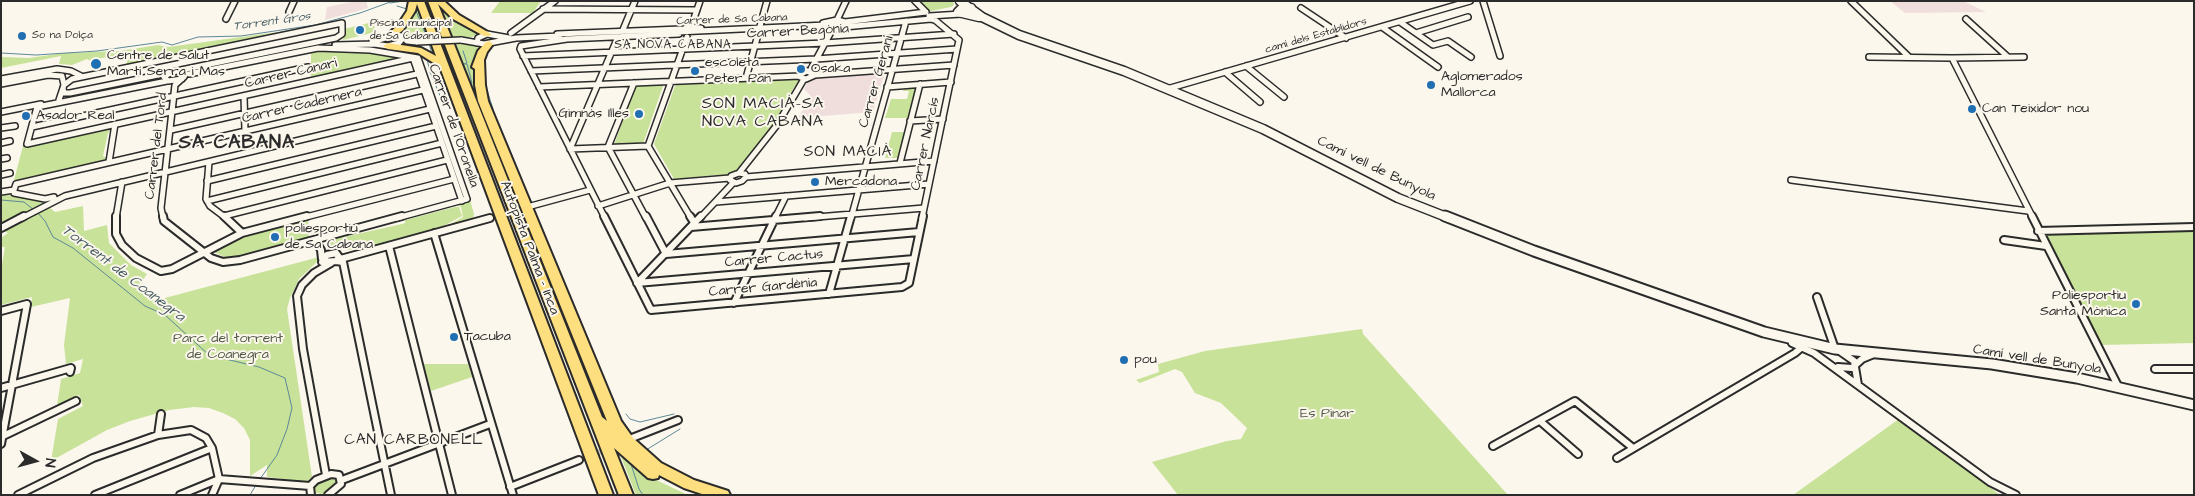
<!DOCTYPE html>
<html>
<head>
<meta charset="utf-8">
<style>
	body { margin:0 }
	#map { position:relative; width:2195px; height:496px; overflow:hidden; background:#fbf7ec; font-family:"Architects Daughter",sans-serif }
	canvas { display:block }
	.frame { position:absolute; inset:0; border:2px solid #2b2b2b; pointer-events:none }
	.north { position:absolute; left:10px; top:436px; width:50px; height:50px; -webkit-text-stroke:4px #fbf7ec; paint-order:stroke; rotate:97deg; font-size:14px; font-weight:700; line-height:20px; text-align:center; color:#2b2b2b }
	.north::after { content:''; display:block; margin:auto; width:18px; height:22px; background:#2b2b2b; clip-path:polygon(50% 0,100% 100%,50% 72%,0 100%) }
</style>
</head>
<body>
<div id="map">
<canvas width="2195" height="496"></canvas>
<div class="frame"></div>
<div class="north">N</div>
</div>
<script>
const ctx = document.querySelector('canvas').getContext('2d');
ctx.lineJoin = 'round';
function fill(path, color) { ctx.fillStyle = color; ctx.fill(path, 'evenodd'); }
const poly = rows => new Path2D(rows.map(r => 'M' + r).join(''));
function stroke(path, color, width, dash) { ctx.strokeStyle = color; ctx.lineWidth = width; ctx.lineCap = dash ? 'butt' : 'round'; ctx.setLineDash(dash || []); ctx.stroke(path); }
function label(font, color, halo, rows, align = 'center') {
  ctx.font = font + ' "Architects Daughter",sans-serif'; ctx.lineWidth = 4; ctx.setLineDash([]); ctx.textBaseline = 'middle'; ctx.strokeStyle = halo; ctx.fillStyle = color; for (const [text, x, y, turn = 0] of rows) {
    ctx.save(); ctx.translate(x, y); ctx.rotate((+turn || 0) * Math.PI / 180); ctx.textAlign = isNaN(turn) ? turn : align; if (halo) ctx.strokeText(text, 0, 0); ctx.fillText(text, 0, 0); ctx.restore();
  }
}
const built = poly([
	[356,1,366,1,368,8,325,20,327,7],
	[1890,1,1963,1,1986,12,1905,13],
	[885,72,873,112,798,118,811,96,804,89,808,81,815,76]
]);
const green = poly([
	[500,1,541,1,533,13,491,13],
	[915,1,953,1,954,5,951,7,926,12],
	[416,3,429,40,412,39,399,33],
	[439,4,483,33,472,37,453,39],
	[373,22,376,32,343,40,344,29],
	[293,30,126,65,129,55,101,58,95,63,87,59,72,65,59,64,61,56,1,68,1,57,29,58,64,53,120,51,158,45,168,47],
	[455,42,465,42,481,47,478,52,474,70,474,93],
	[311,50,363,51,406,57,314,79,311,76],
	[794,78,800,81,798,86,794,87,776,122,738,171,726,176,716,175,674,179,654,144,675,86,681,83],
	[664,83,643,144,614,145,636,85],
	[904,87,916,87,908,118,885,118,891,99,907,99,909,91,903,91],
	[111,127,112,128,108,133,103,156,107,158,105,162,35,177,13,184,23,146],
	[892,132,905,132,899,158,885,158],
	[1,195,26,196,45,204,55,212,83,206,84,231,107,225,109,243,131,265,147,274,136,290,161,299,323,256,299,279,290,298,287,309,312,477,306,482,267,477,267,465,250,476,250,440,244,428,235,419,223,413,209,408,194,407,169,410,130,421,107,430,51,461,58,419,83,406,79,395,57,406,61,379,80,373,83,359,66,364,64,345,70,298,31,307,32,297,1,305,1,270,5,247,1,247,1,238,8,233,1,230],
	[470,200,474,214,473,218,465,223,444,228,463,217,461,207,457,205],
	[455,207,459,207,462,216,438,229,358,250,335,249,325,245,330,240,402,224,405,223,405,220],
	[308,218,309,238,242,256,225,257,214,252,244,235],
	[2194,229,2194,343,2100,345,2045,237,2049,232],
	[1362,329,1363,334,1508,495,1178,495,1152,462,1227,441,1241,439,1247,428,1221,403,1195,393,1182,372,1175,369,1140,383,1136,380,1159,372,1158,364,1205,351],
	[424,364,468,364,472,377,431,391],
	[1899,419,2000,495,1793,495],
	[618,449,654,479,688,495,636,495],
	[329,476,337,479,337,485,322,494,313,492,315,483]
]);
const stream = poly([
	[390,3,404,1],
	[397,6,407,9],
	[416,11,428,40],
	[429,44,432,53],
	[463,51,467,63,464,64],
	[1,53,36,55,97,51,162,42,172,45,198,37,241,36,315,25,360,13,393,1],
	[427,59,430,72,441,98],
	[465,64,467,64,472,83],
	[430,72,436,72],
	[484,89,487,90,493,109],
	[1,200,24,202,34,210],
	[37,212,45,221,53,237,73,248,145,306,165,315,209,355,259,367,285,378,292,408,287,429,277,455,260,479],
	[626,414,630,419,640,422,674,414],
	[646,450,680,429],
	[631,464,639,489,643,495],
	[250,495,256,485]
]);
const streetTunnelFar1 = poly([
	[491,218,529,207]
]);
const streetTunnel = poly([
	[490,218,495,216],
	[579,460,607,449]
]);
const streetFar1 = poly([
	[915,1,926,12],
	[1483,1,1500,56],
	[1851,1,1909,57],
	[1301,8,1346,38],
	[543,9,697,10],
	[289,12,294,1],
	[929,16,961,14],
	[226,19,235,1],
	[1966,19,2008,57],
	[837,20,846,1],
	[845,22,926,12],
	[1400,22,1433,45,1448,41,1471,57],
	[823,23,837,20,845,22],
	[760,26,767,1],
	[691,27,700,1],
	[844,27,931,19,935,20,959,40,922,218],
	[1382,27,1438,67],
	[821,28,832,30,845,26],
	[680,31,688,27,701,28],
	[622,32,635,1],
	[677,32,847,24],
	[511,33,555,1],
	[1416,33,1468,17],
	[557,34,681,29],
	[687,37,648,146,691,218],
	[461,40,484,44,516,38,560,36],
	[372,42,395,35,402,36,407,41,417,42],
	[477,43,478,38,487,34,509,38],
	[335,45,374,44,388,46,399,43,403,38],
	[523,56,825,43,954,34],
	[1869,57,1952,58],
	[2024,57,1952,58,2033,218],
	[413,58,462,201],
	[1246,66,1284,97],
	[531,71,816,59,957,49],
	[807,71,815,75,806,79,800,77,801,74,807,71],
	[810,71,832,30],
	[1225,72,1260,102],
	[189,74,318,48,370,50,418,58,467,199,397,218],
	[815,75,954,65],
	[746,78,759,31],
	[1,79,57,69,71,71,81,76],
	[182,79,168,81,164,77,172,72,183,70],
	[167,81,37,107,27,144,413,58],
	[634,83,608,147,646,218],
	[1,84,48,75,62,76,64,85],
	[539,87,800,76],
	[887,87,951,82],
	[63,88,64,93,70,93,168,73],
	[1167,89,1470,1],
	[244,96,245,131],
	[59,100,64,85,72,79,342,23,342,34,336,38,181,70],
	[1,112,41,104],
	[910,121,943,119],
	[32,127,308,67],
	[1,128,15,126],
	[171,130,417,74],
	[1,143,10,141],
	[570,149,618,37],
	[570,149,648,146],
	[1,159,7,158],
	[109,162,115,124],
	[209,162,206,199,210,206,226,218],
	[900,163,920,84],
	[739,173,777,125,804,79],
	[739,173,745,174,746,177,742,181,736,183,730,180,731,176,739,173],
	[1,175,10,173],
	[746,177,934,161],
	[1791,180,2028,211],
	[207,181,436,126],
	[14,190,16,184,423,90],
	[14,190,14,193,45,199,54,197],
	[1,192,14,190],
	[207,201,442,143],
	[716,202,929,184],
	[531,206,590,190],
	[598,206,670,183,730,178],
	[224,216,447,160],
	[22,218,65,196,434,108],
	[116,218,122,182],
	[163,218,161,208,175,85,184,77],
	[302,218,454,179],
	[605,218,520,49,521,46,567,39,679,34],
	[700,218,734,182],
	[775,218,786,196],
	[805,218,924,208],
	[851,218,906,21]
]);
const street = poly([
	[116,216,116,234,122,245,136,258,161,271,172,269,242,233,307,216],
	[163,216,164,221,211,258,223,262,240,260,402,216],
	[224,216,242,233],
	[604,216,651,310,902,287,909,283,923,216],
	[646,216,666,254,919,232],
	[690,216,695,224],
	[2032,216,2119,388],
	[691,227,820,216],
	[1,228,24,216],
	[2038,231,2194,227],
	[434,233,513,495],
	[315,240,321,250,322,259],
	[2004,240,2046,246],
	[389,246,452,495],
	[336,253,339,257,336,261,322,262,327,255,336,253],
	[337,260,490,218],
	[336,261,343,262,391,495],
	[637,283,914,259],
	[637,283,701,216],
	[829,294,851,216],
	[1817,297,1835,349],
	[734,303,776,216],
	[1,311,27,304,1,444],
	[1792,343,1814,353,1990,482,2016,495],
	[1841,352,1854,361,1858,385],
	[1838,367,1852,368,1862,359,1874,354],
	[2155,369,2194,369],
	[1,388,71,368,70,372],
	[1540,421,1578,454],
	[158,435,161,414],
	[1,437,76,401],
	[632,438,678,420],
	[1493,446,1575,401,1633,448],
	[1617,458,1795,353,1802,347],
	[326,475,303,349,297,296,302,285,314,273,331,263],
	[342,480,490,424],
	[510,487,579,460],
	[18,495,93,458,158,435,191,430,206,438,212,448,219,479,212,495],
	[95,495,212,448],
	[180,495,219,479,310,486],
	[311,495,310,486,316,480,331,474,339,475,341,484,328,495]
]);
const secondaryFar1 = poly([
	[960,1,982,17,1019,35,1124,71,1263,129,1398,198,1449,218],
	[971,8,962,8,958,12,979,17]
]);
const secondary = poly([
	[1445,216,1534,251,1764,332,1835,349,1992,364,2077,378,2194,405]
]);
const highway = poly([
	[409,1,424,1,613,495,599,495,440,67,418,53,388,49,383,46,388,43,421,48,436,56,417,4,415,11,403,30,393,38,390,39,386,36,397,26,407,11,409,1],
	[428,1,444,1,459,15,491,34,490,36,484,36,453,19,438,4,602,417,607,421,478,101,475,85,475,69,472,67,478,51,486,42,489,41,493,44,487,52,484,60,485,85,488,101,621,421,633,438,661,463,694,480,728,491,730,495,705,495,684,488,659,475,658,478,653,479,648,478,614,448,633,495,619,495,428,1]
]);
const streetBridge = poly([
	[417,42,461,40]
]);
const markers = [
	[360,30,5,"#1f6fb2"],
	[22,36,5,"#1f6fb2"],
	[96,64,6,"#1f6fb2"],
	[801,69,5,"#1f6fb2"],
	[695,71,5,"#1f6fb2"],
	[1431,85,5,"#1f6fb2"],
	[1972,109,5,"#1f6fb2"],
	[639,114,5,"#1f6fb2"],
	[26,116,5,"#1f6fb2"],
	[815,182,5,"#1f6fb2"],
	[275,237,5,"#1f6fb2"],
	[2136,304,5,"#1f6fb2"],
	[454,337,5,"#1f6fb2"],
	[1124,360,5,"#1f6fb2"]
];
const farStreetnames = [
	["Carrer de Sa Cabana",732,20,-2],
	["camí dels Establidors",1316,36,-16]
];
const farPoinames = [
	["Piscina municipal",370,24],
	["de Sa Cabana",370,37],
	["So na Dolça",32,36]
];
const farWaternames = [
	["Torrent Gros",272,22,-8]
];
const farNeighbourhoodnames = [
	["SA NOVA CABANA",673,45]
];
const streetNames = [
	["Carrer Begònia",798,32,-3],
	["Carrer Canari",291,74,-13],
	["Carrer Gerani",877,82,-74],
	["Carrer Cadernera",302,106,-13],
	["Carrer de l'Oronella",453,126,71],
	["Carrer Narcís",926,144,-78],
	["Carrer del Tord",157,146,-83],
	["Camí vell de Bunyola",1376,169,26],
	["Autopista Palma - Inca",529,248,69],
	["Carrer Cactus",774,259,-5],
	["Carrer Gardènia",763,288,-5],
	["Camí vell de Bunyola",2037,360,9]
];
const poiNames = [
	["Centre de Salut",107,56],
	["Martí Serra i Mas",107,72],
	["escoleta",705,63],
	["Peter Pan",705,79],
	["Osaka",811,69],
	["Aglomerados",1441,77],
	["Mallorca",1441,93],
	["Can Teixidor nou",1982,109],
	["Gimnàs Illes",629,114,"right"],
	["Asador Real",36,116],
	["Mercadona",825,182],
	["poliesportiu",285,229],
	["de Sa Cabana",285,245],
	["Poliesportiu",2126,296,"right"],
	["Santa Mònica",2126,312,"right"],
	["Tacuba",464,337],
	["pou",1134,360]
];
const parkNames = [
	["Parc del torrent",228,339],
	["de Coanegra",228,355],
	["Es Pinar",1327,414]
];
const neighbourhoodNames = [
	["SON MACIÀ",848,153],
	["CAN CARBONELL",414,441]
];
const waterNames = [
	["Torrent de Coanegra",123,274,37]
];
const quarterNames = [
	["SON MACIÀ-SA",763,105],
	["NOVA CABANA",763,123]
];
const districtNames = [
	["SA CABANA",237,144]
];
fill(built, '#f0dedd');
fill(green, '#c8e299');
stroke(stream, '#5d8897', 1);
stroke(streetTunnelFar1, '#d1cec5', 5, [5, 2.5]);
stroke(streetTunnel, '#d1cec5', 6, [6, 3]);
stroke(streetFar1, '#2b2b2b', 8);
stroke(street, '#2b2b2b', 10);
stroke(secondaryFar1, '#2b2b2b', 11);
stroke(secondary, '#2b2b2b', 13);
stroke(highway, '#2b2b2b', 4);
stroke(streetFar1, '#fbf7ec', 5);
stroke(street, '#fbf7ec', 6);
stroke(secondaryFar1, '#fbf7ec', 8);
stroke(secondary, '#fbf7ec', 9);
fill(highway, '#fedf80');
stroke(streetBridge, '#2b2b2b', 8, []);
stroke(streetBridge, '#fbf7ec', 5);
for (const [x, y, r, color] of markers) { const dot = new Path2D(); dot.arc(x, y, r, 0, 2 * Math.PI); ctx.fillStyle = color; ctx.fill(dot); stroke(dot, '#fbf7ec', 2); }
label('11px', '#2b2b2b', '#fbf7ec', farStreetnames);
label('11px', '#2b2b2b', '#fbf7ec', farPoinames, 'left');
label('italic 12px', '#445a61', '#fbf7ec', farWaternames);
ctx.letterSpacing = '1px';
label('12px', '#2b2b2b', '#fbf7ec', farNeighbourhoodnames);
ctx.letterSpacing = '0px';
label('14px', '#2b2b2b', '#fbf7ec', streetNames);
label('14px', '#2b2b2b', '#fbf7ec', poiNames, 'left');
label('14px', '#525946', '#fbf7ec', parkNames);
ctx.letterSpacing = '1px';
label('15px', '#2b2b2b', '#fbf7ec', neighbourhoodNames);
ctx.letterSpacing = '0px';
label('italic 15px', '#445a61', '#fbf7ec', waterNames);
ctx.letterSpacing = '1px';
label('16px', '#2b2b2b', '#fbf7ec', quarterNames);
ctx.letterSpacing = '0px';
ctx.letterSpacing = '1px';
label('bold 19px', '#2b2b2b', '#fbf7ec', districtNames);
ctx.letterSpacing = '0px';
</script>
</body>
</html>
